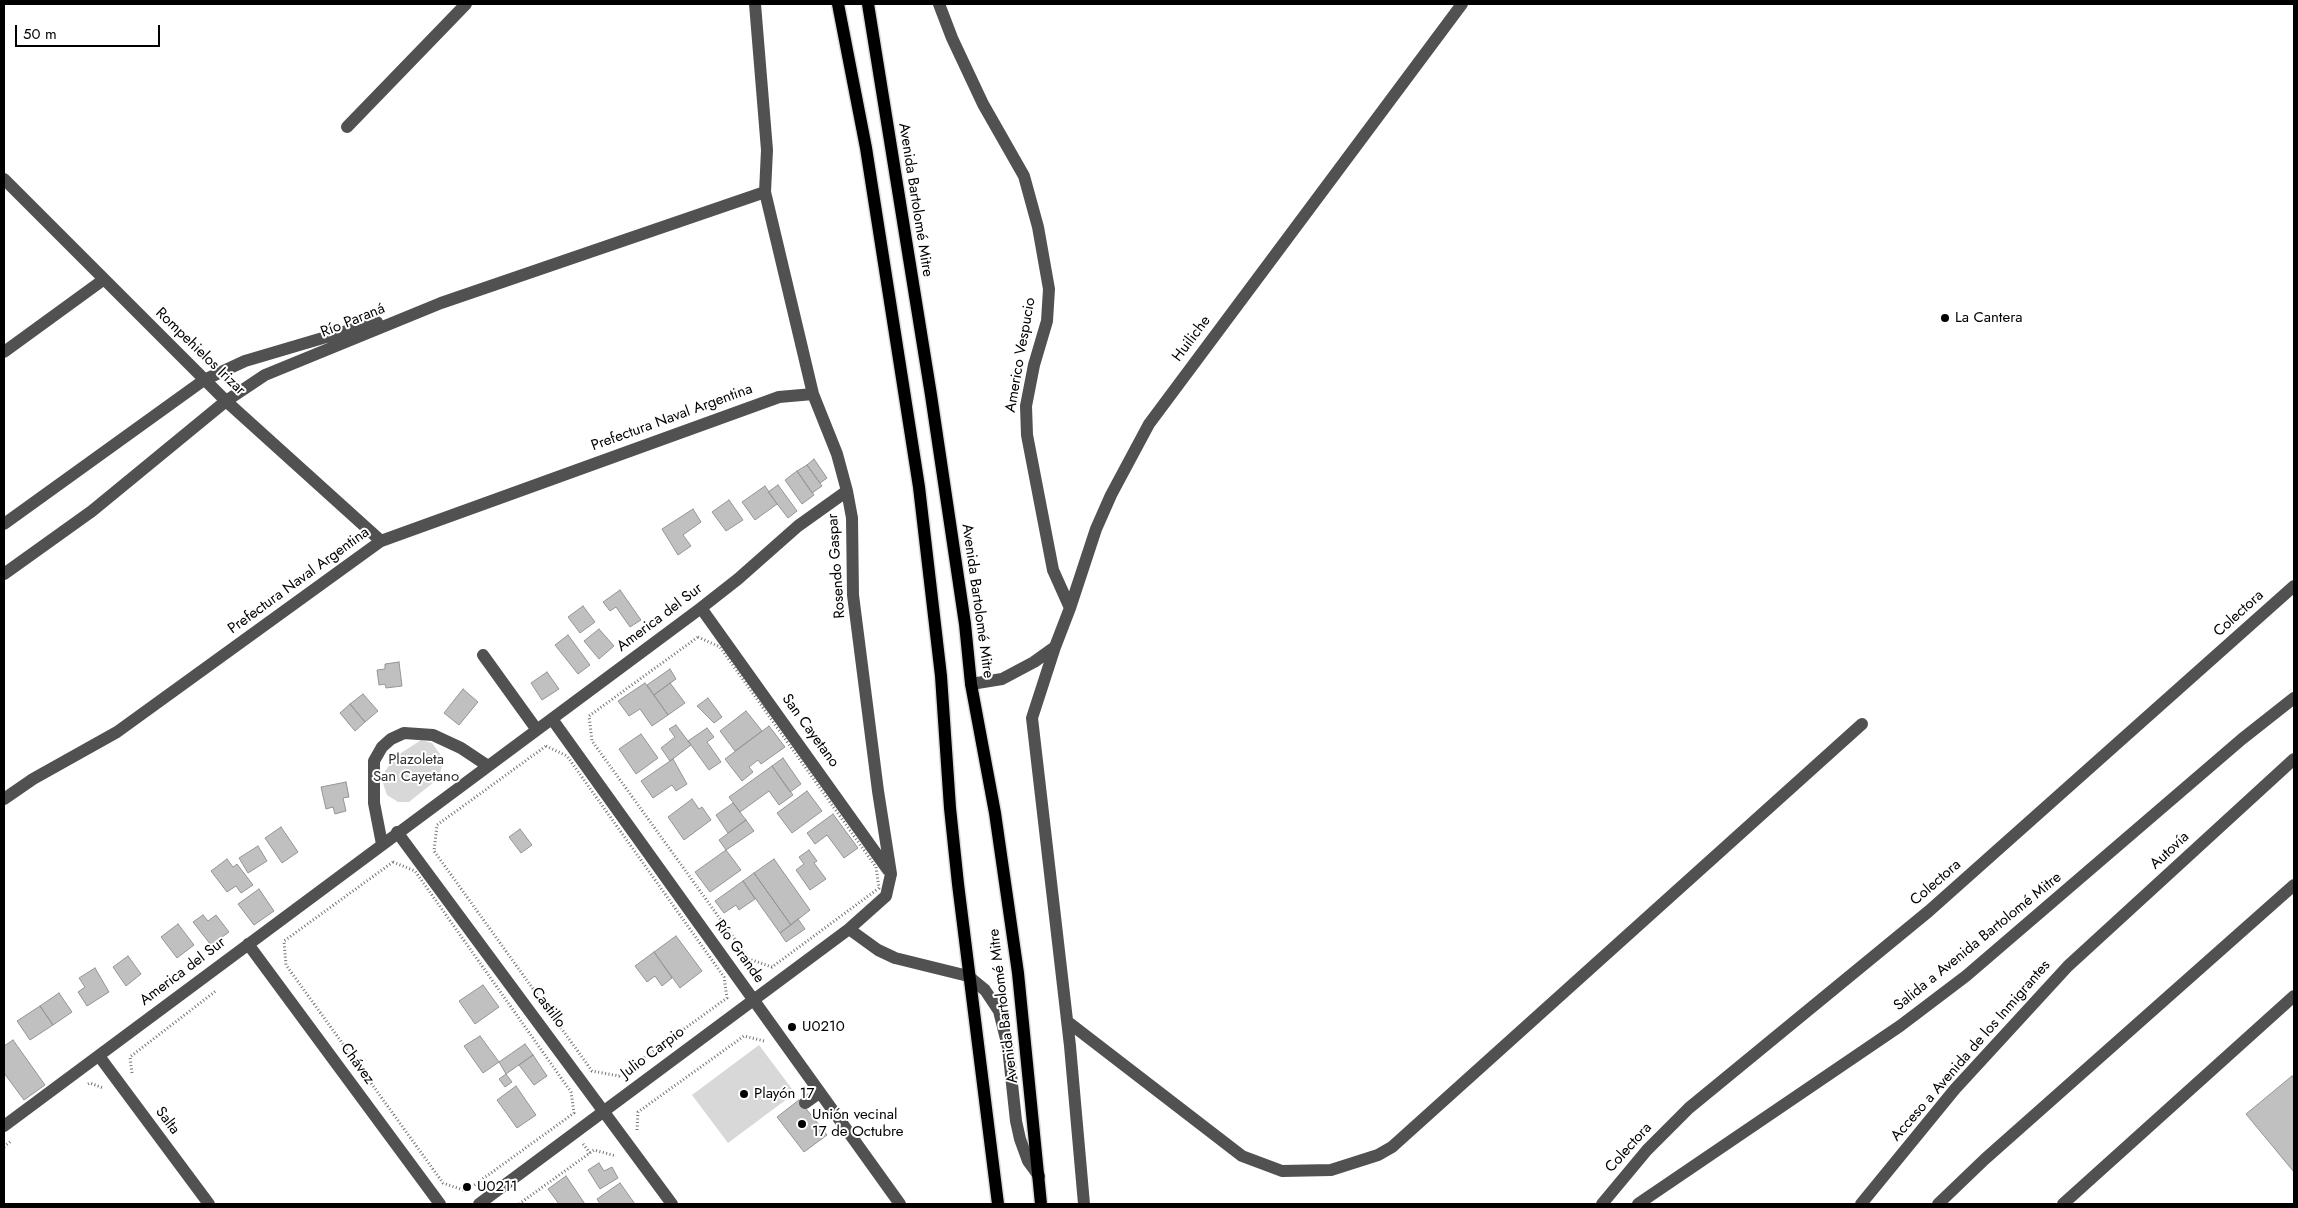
<!DOCTYPE html>
<html>
<head>
<meta charset="utf-8">
<style>
	body { margin:0 }
	#map { position:relative; width:2298px; height:1208px; overflow:hidden; background:#fff; font-family:Jost,sans-serif }
	canvas { display:block }
	.frame { position:absolute; inset:0; border:5px solid #000; pointer-events:none }
	.scale { position:absolute; left:15px; top:25px; width:145px; height:22px; box-sizing:border-box; border:2px solid #000; border-top:0; padding-left:6px; font-size:15px; line-height:18px; white-space:nowrap; color:#000; -webkit-text-stroke:4px #fff; paint-order:stroke }
</style>
</head>
<body>
<div id="map">
<canvas width="2298" height="1208"></canvas>
<div class="frame"></div>
<div class="scale">50 m</div>
</div>
<script>
const ctx = document.querySelector('canvas').getContext('2d');
ctx.lineJoin = 'round';
function fill(path, color) { ctx.fillStyle = color; ctx.fill(path, 'evenodd'); }
const poly = rows => new Path2D(rows.map(r => 'M' + r).join(''));
function stroke(path, color, width, dash) { ctx.strokeStyle = color; ctx.lineWidth = width; ctx.lineCap = dash ? 'butt' : 'round'; ctx.setLineDash(dash || []); ctx.stroke(path); }
function label(font, color, halo, rows, align = 'center') {
  ctx.font = font + ' Jost,sans-serif'; ctx.lineWidth = 4; ctx.setLineDash([]); ctx.textBaseline = 'middle'; ctx.strokeStyle = halo; ctx.fillStyle = color; for (const [text, x, y, turn = 0] of rows) {
    ctx.save(); ctx.translate(x, y); ctx.rotate((+turn || 0) * Math.PI / 180); ctx.textAlign = isNaN(turn) ? turn : align; if (halo) ctx.strokeText(text, 0, 0); ctx.fillText(text, 0, 0); ctx.restore();
  }
}
const green = poly([
	[421,740,432,743,440,754,442,765,439,778,409,802,398,802,387,795,381,777,395,757],
	[759,1045,795,1093,728,1143,692,1095]
]);
const building = poly([
	[814,459,827,478,820,483,807,465,814,459],
	[807,465,822,486,812,493,797,471,807,465],
	[797,471,814,495,802,504,785,480,797,471],
	[778,485,797,511,788,518,768,492,778,485],
	[765,486,777,504,755,520,742,502,765,486],
	[729,500,743,520,726,531,712,512,729,500],
	[693,509,701,522,683,535,691,546,678,555,662,529,693,509],
	[620,590,641,620,630,627,616,607,610,611,603,602,620,590],
	[583,606,595,622,580,633,568,617,583,606],
	[599,629,614,646,599,659,584,641,599,629],
	[568,635,590,665,578,674,555,645,568,635],
	[399,662,402,686,386,688,385,684,379,685,377,670,385,669,385,664,399,662],
	[670,669,676,679,654,695,647,685,670,669],
	[547,672,559,689,542,700,531,683,547,672],
	[645,683,668,715,652,726,640,709,629,716,618,701,645,683],
	[670,683,685,703,668,715,654,695,670,683],
	[463,689,478,702,459,725,444,713,463,689],
	[363,694,378,711,365,722,350,704,363,694],
	[708,698,722,717,714,723,697,706,708,698],
	[350,704,365,722,355,731,340,713,350,704],
	[746,711,762,731,735,751,720,731,746,711],
	[676,725,691,745,670,761,661,748,675,737,669,729,676,725],
	[769,726,785,747,761,764,758,760,749,767,753,772,742,781,725,759,769,726],
	[707,728,714,737,707,742,721,762,709,770,688,741,707,728],
	[641,734,658,758,636,774,619,749,641,734],
	[783,758,801,784,790,792,772,766,783,758],
	[673,759,687,784,676,791,672,785,653,798,641,781,673,759],
	[772,766,793,795,779,805,769,791,740,812,729,797,772,766],
	[346,782,349,797,343,798,346,811,335,814,333,807,326,809,321,787,346,782],
	[807,791,822,811,792,833,777,813,807,791],
	[692,799,699,809,702,807,711,820,684,840,668,817,692,799],
	[733,803,746,820,728,833,716,815,733,803],
	[833,814,858,848,844,858,827,835,815,844,807,833,833,814],
	[746,820,754,831,726,850,719,840,746,820],
	[281,827,298,852,282,863,265,838,281,827],
	[520,829,532,845,521,853,509,837,520,829],
	[258,846,267,861,248,873,239,858,258,846],
	[726,850,741,870,710,892,695,872,726,850],
	[809,850,817,861,814,863,826,879,810,890,796,870,804,864,799,857,809,850],
	[227,859,233,867,237,864,253,885,241,893,236,886,227,892,211,871,227,859],
	[774,859,810,910,791,925,754,873,774,859],
	[754,873,791,925,780,933,743,881,754,873],
	[743,881,755,899,739,910,736,905,724,913,715,901,743,881],
	[259,889,274,911,254,925,238,904,259,889],
	[203,915,208,921,216,915,229,932,211,945,193,922,203,915],
	[798,919,805,929,786,942,780,933,798,919],
	[178,924,194,945,177,958,161,937,178,924],
	[676,936,702,971,680,988,654,952,676,936],
	[654,952,672,978,662,986,655,976,647,982,635,966,654,952],
	[128,956,141,974,126,986,113,967,128,956],
	[95,968,109,992,87,1006,78,992,85,987,79,978,95,968],
	[483,985,499,1007,475,1024,459,1001,483,985],
	[59,993,72,1012,53,1025,40,1006,59,993],
	[40,1006,53,1025,30,1040,17,1021,40,1006],
	[480,1036,499,1062,483,1073,464,1046,480,1036],
	[13,1040,45,1085,24,1100,4,1073,4,1046,13,1040],
	[525,1044,533,1055,506,1074,499,1062,525,1044],
	[533,1055,547,1076,534,1085,519,1065,533,1055],
	[506,1074,512,1082,505,1087,499,1079,506,1074],
	[2292,1076,2294,1079,2294,1172,2246,1114,2292,1076],
	[516,1086,536,1115,517,1128,497,1100,516,1086],
	[799,1100,827,1135,804,1152,777,1117,799,1100],
	[599,1163,604,1171,612,1167,618,1178,600,1189,588,1170,599,1163],
	[566,1176,585,1204,559,1204,548,1189,566,1176],
	[620,1183,635,1204,600,1204,597,1199,620,1183]
]);
const path = poly([
	[698,637,720,647,876,867,879,888,772,967,749,959,592,741,589,716,698,637],
	[546,746,567,756,724,977,727,998,619,1076,592,1071,434,851,437,825,546,746],
	[393,862,415,871,571,1092,574,1113,466,1191,443,1183,286,965,284,941,393,862],
	[132,1073,130,1057,217,990],
	[88,1084,90,1083,103,1088],
	[637,1130,638,1112,744,1036,764,1041],
	[583,1144,590,1153],
	[4,1147,11,1141],
	[519,1204,594,1150,616,1156]
]);
const minor = poly([
	[939,4,952,38,983,104,1024,176,1038,227,1049,289,1047,321,1034,365,1026,406,1027,435,1053,570,1070,608],
	[347,127,466,4],
	[4,179,226,401,381,541],
	[4,352,103,280],
	[4,524,204,380,245,361,377,322],
	[4,574,92,511,226,401,265,375,441,303,765,192],
	[701,608,888,870],
	[1055,647,1032,718,1070,1046,1084,1204],
	[483,655,537,730],
	[971,684,1002,679,1034,662,1055,647,1070,608,1096,529,1111,495,1149,424,1462,4],
	[552,719,900,1204],
	[4,799,33,779,117,732,381,541,779,397,813,394],
	[397,832,672,1204],
	[382,844,374,803,374,761,382,747,391,739,404,733,433,735,461,748,488,766],
	[849,929,878,950,895,958,968,976,985,990,999,1011,1008,1047,1016,1121,1020,1139,1028,1161,1039,1176],
	[248,944,440,1204],
	[1068,1022,1242,1156,1282,1171,1331,1170,1378,1155,1392,1147,1862,724],
	[99,1056,209,1204],
	[805,1103,819,1093],
	[4,1126,701,608,738,579,798,526,847,491],
	[479,1204,849,929,886,896,891,874,878,791,853,595,852,518,847,491,837,454,813,394,765,192,767,150,755,4],
	[1602,1204,1647,1150,1689,1108,1929,911,2294,586],
	[1638,1204,1900,1026,1966,976,2242,739,2294,698],
	[1861,1204,1955,1089,2068,966,2294,759],
	[1938,1204,1985,1159,2294,885],
	[2063,1204,2294,996]
]);
const major = poly([
	[838,4,866,148,919,487,941,676,950,808,958,884,998,1204],
	[868,4,931,395,965,624,971,684,995,813,1018,973,1041,1204]
]);
const markers = [
	[1945,318,5,"#000"],
	[792,1027,5,"#000"],
	[744,1094,5,"#000"],
	[802,1124,5,"#000"],
	[467,1187,5,"#000"]
];
const streetNames = [
	["Avenida Bartolomé Mitre",915,200,81],
	["Río Paraná",353,321,-22],
	["Huiliche",1192,339,-53],
	["Rompehielos Irizar",200,352,44],
	["Americo Vespucio",1021,355,-80],
	["Prefectura Naval Argentina",672,418,-20],
	["Rosendo Gaspar",837,566,-94],
	["Prefectura Naval Argentina",299,581,-36],
	["Avenida Bartolomé Mitre",977,601,82],
	["Colectora",2239,614,-42],
	["America del Sur",660,618,-37],
	["San Cayetano",810,731,54],
	["Autovía",2170,851,-43],
	["Colectora",1936,883,-41],
	["Salida a Avenida Bartolomé Mitre",1978,942,-39],
	["Río Grande",739,952,54],
	["America del Sur",183,972,-37],
	["Avenida Bartolomé Mitre",1004,1006,-97],
	["Castillo",548,1008,53],
	["Acceso a Avenida de los Inmigrantes",1971,1051,-49],
	["Julio Carpio",653,1053,-37],
	["Chávez",357,1064,54],
	["Salta",167,1121,53],
	["Colectora",1629,1148,-48]
];
const poiNames = [
	["La Cantera",1955,318],
	["U0210",802,1027],
	["Playón 17",754,1094],
	["Unión vecinal",812,1115],
	["17 de Octubre",812,1132],
	["U0211",477,1187]
];
const parkNames = [
	["Plazoleta",416,760],
	["San Cayetano",416,777]
];
fill(green, '#d8d8d8');
fill(building, '#c0c0c0');
stroke(building, '#959595', 1);
stroke(major, '#dbdbdb', 15);
stroke(path, '#737373', 3, [1, 2.5]);
stroke(minor, '#515151', 12);
stroke(major, '#000', 12);
for (const [x, y, r, color] of markers) { const dot = new Path2D(); dot.arc(x, y, r, 0, 2 * Math.PI); ctx.fillStyle = color; ctx.fill(dot); stroke(dot, '#fff', 2); }
label('15px', '#000', '#fff', streetNames);
label('15px', '#000', '#fff', poiNames, 'left');
label('15px', '#2f2f2f', '#fff', parkNames);
</script>
</body>
</html>
